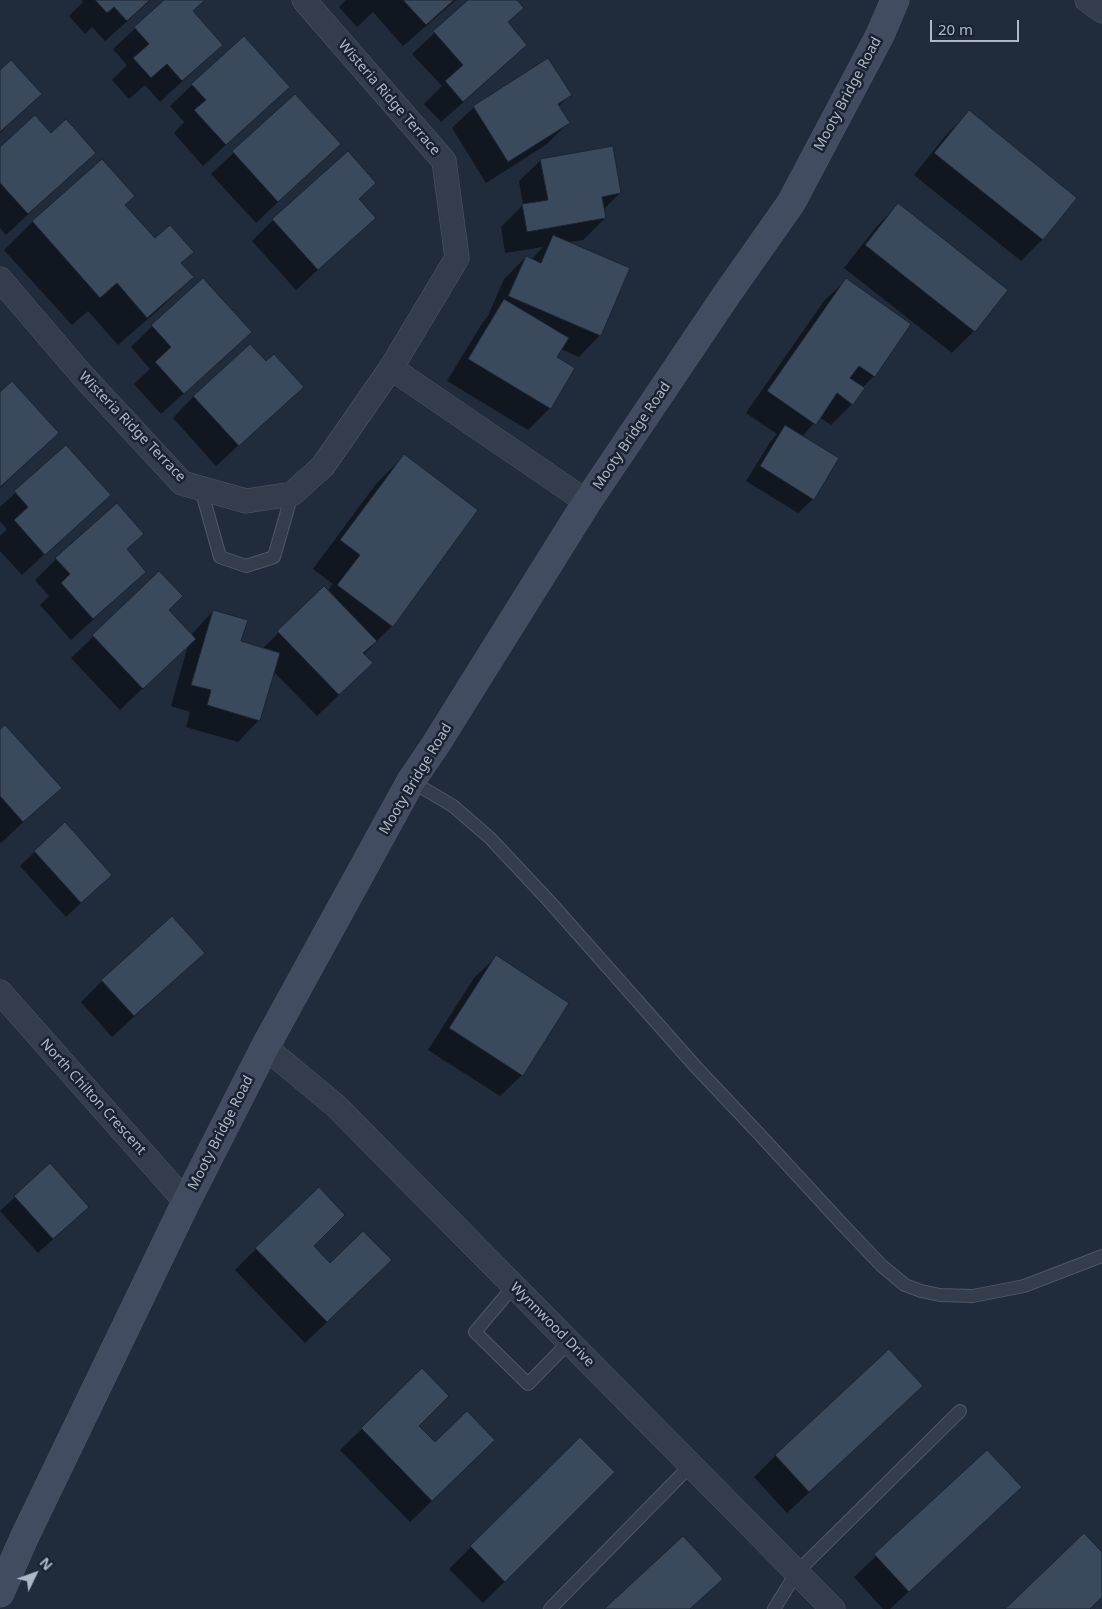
<!DOCTYPE html>
<html>
<head>
<meta charset="utf-8">
<style>
	body { margin:0 }
	#map { position:relative; width:1102px; height:1609px; overflow:hidden; background:#202b3c; font-family:"Noto Sans",sans-serif }
	canvas { display:block }
	.north { position:absolute; left:10px; top:1549px; width:50px; height:50px; -webkit-text-stroke:4px #192231; paint-order:stroke; rotate:48deg; font-size:14px; font-weight:700; line-height:20px; text-align:center; color:#aeb8c8 }
	.north::after { content:''; display:block; margin:auto; width:18px; height:22px; background:#aeb8c8; clip-path:polygon(50% 0,100% 100%,50% 72%,0 100%) }
	.scale { position:absolute; left:930px; top:20px; width:89px; height:22px; box-sizing:border-box; border:2px solid #aeb8c8; border-top:0; padding-left:6px; font-size:15px; line-height:18px; white-space:nowrap; color:#aeb8c8; -webkit-text-stroke:4px #192231; paint-order:stroke }
</style>
</head>
<body>
<div id="map">
<canvas width="1102" height="1609"></canvas>
<div class="north">N</div>
<div class="scale">20 m</div>
</div>
<script>
const ctx = document.querySelector('canvas').getContext('2d');
ctx.lineJoin = 'round';
function fill(path, color) { ctx.fillStyle = color; ctx.fill(path, 'evenodd'); }
const poly = rows => new Path2D(rows.map(r => 'M' + r).join(''));
function stroke(path, color, width, dash) { ctx.strokeStyle = color; ctx.lineWidth = width; ctx.lineCap = dash ? 'butt' : 'round'; ctx.setLineDash(dash || []); ctx.stroke(path); }
function label(font, color, halo, rows, align = 'center') {
  ctx.font = font + ' "Noto Sans",sans-serif'; ctx.lineWidth = 5; ctx.setLineDash([]); ctx.textBaseline = 'middle'; ctx.strokeStyle = halo; ctx.fillStyle = color; for (const [text, x, y, turn = 0] of rows) {
    ctx.save(); ctx.translate(x, y); ctx.rotate((+turn || 0) * Math.PI / 180); ctx.textAlign = isNaN(turn) ? turn : align; if (halo) ctx.strokeText(text, 0, 0); ctx.fillText(text, 0, 0); ctx.restore();
  }
}
const shadow = poly([
	[82,0,151,0,105,41,92,27,85,34,69,16,83,2],
	[166,0,204,0,192,12,221,45,160,102,145,85,129,99,112,80,127,65,113,49],
	[346,0,456,0,403,46,373,12,357,27,339,7],
	[470,0,516,0,523,8,507,23,526,45,504,66,441,122,424,104,442,86,412,54],
	[0,71,40,94,0,133],
	[192,85,288,87,203,166,174,133,184,122,170,106],
	[570,95,558,107,568,123,547,144,486,183,452,128,474,107],
	[295,96,339,144,256,223,211,174],
	[969,112,1076,198,1042,240,1021,261,914,175,947,134],
	[51,134,94,153,6,235,0,228,0,148],
	[541,160,620,193,603,210,605,218,583,240,568,242,600,335,579,357,561,349,555,358,550,408,528,430,447,381,483,322,488,316,504,279,526,257,531,260,543,247,505,253,501,227,523,205,519,181],
	[102,161,124,205,192,277,164,305,118,345,88,311,72,325,4,250,32,222],
	[898,205,1006,290,974,331,952,353,844,268,877,226],
	[374,218,296,290,252,241,273,220],
	[846,280,909,324,874,376,862,388,852,404,831,425,819,417,802,437,813,499,798,513,746,481,771,441,777,434,746,413,824,301],
	[152,326,250,332,161,414,134,384,150,369,131,347],
	[266,363,302,387,216,466,173,418,194,396],
	[0,394,58,433,0,488],
	[66,447,109,495,22,575,0,551,0,536,7,529,0,521,0,507],
	[404,456,477,510,392,626,363,655,350,684,317,716,273,671,259,720,238,742,186,727,190,712,171,706,188,645,120,710,71,658,159,573,167,610,191,635,213,611,240,642,262,649,324,588,327,592,333,584,313,569,376,484],
	[126,550,145,572,71,640,40,605,49,596,35,580,56,559],
	[0,731,60,787,1,843,0,842],
	[35,852,96,889,66,917,20,866],
	[203,953,112,1037,81,1002,102,981],
	[496,957,522,1075,500,1096,428,1050,474,978],
	[15,1197,88,1207,38,1253,0,1211],
	[312,1246,330,1265,369,1282,305,1343,235,1270,256,1249],
	[922,1386,787,1513,754,1477,776,1455],
	[417,1426,435,1444,472,1462,410,1522,340,1450,362,1429],
	[580,1439,614,1472,483,1603,449,1569],
	[987,1452,998,1509,890,1609,883,1609,854,1577]
]);
const building = poly([
	[95,0,150,0,127,21,114,7,107,13,95,0],
	[164,0,205,0,193,11,223,45,182,81,167,64,151,78,133,58,149,44,134,27,164,0],
	[403,0,454,0,426,25,403,0],
	[468,0,517,0,524,8,508,22,527,45,463,102,445,81,463,65,433,31,468,0],
	[244,36,290,87,226,145,194,110,206,100,191,84,244,36],
	[548,58,572,95,558,104,570,123,508,162,473,106,548,58],
	[11,60,42,94,0,132,0,70,11,60],
	[295,94,341,144,278,202,232,151,295,94],
	[969,110,1077,198,1043,240,934,153,969,110],
	[35,115,51,133,66,119,96,153,28,214,0,183,0,147,35,115],
	[613,146,621,193,602,197,606,218,527,232,522,204,548,200,540,159,613,146],
	[348,151,376,183,359,199,376,218,318,270,272,219,348,151],
	[102,159,135,196,125,205,155,238,170,225,194,252,181,263,194,277,147,318,117,283,100,298,32,221,102,159],
	[898,203,1008,290,975,332,865,245,898,203],
	[553,235,630,268,601,336,508,296,526,256,541,263,553,235],
	[203,278,252,332,184,394,155,362,171,347,151,325,203,278],
	[846,278,911,324,875,377,859,366,850,378,865,388,853,405,837,393,816,425,767,391,846,278],
	[504,299,569,338,557,357,575,368,551,409,468,359,504,299],
	[250,344,266,361,274,354,304,387,239,446,193,396,250,344],
	[12,381,59,433,0,487,0,392,12,381],
	[785,425,839,458,814,500,760,466,785,425],
	[66,445,111,495,45,555,14,520,28,507,14,491,66,445],
	[404,454,478,510,393,627,337,585,360,555,340,540,404,454],
	[117,503,144,534,127,549,146,572,93,619,61,583,70,574,55,558,117,503],
	[159,571,183,596,169,610,196,639,143,689,92,635,159,571],
	[324,586,377,641,363,653,373,663,339,695,277,631,324,586],
	[213,610,248,620,241,641,280,653,260,721,207,705,211,690,191,685,213,610],
	[5,725,62,788,23,822,0,796,0,729,5,725],
	[65,822,112,875,81,903,34,851,65,822],
	[172,916,205,953,134,1016,101,980,172,916],
	[496,955,569,1003,523,1076,449,1028,496,955],
	[50,1163,89,1207,53,1239,14,1196,50,1163],
	[319,1187,345,1215,314,1246,330,1263,363,1231,392,1260,327,1322,255,1248,319,1187],
	[889,1349,923,1386,809,1492,775,1455,889,1349],
	[422,1368,449,1396,419,1426,435,1442,467,1411,495,1440,432,1501,361,1428,422,1368],
	[580,1437,615,1472,505,1582,470,1546,580,1437],
	[987,1450,1022,1487,909,1592,874,1554,987,1450],
	[1084,1533,1102,1552,1102,1597,1090,1609,1005,1609,1084,1533],
	[683,1536,723,1579,690,1609,604,1609,683,1536]
]);
const lane = poly([
	[201,489,220,557,246,566,274,557,292,494],
	[411,781,453,806,490,838,549,901,695,1066,761,1136,842,1224,882,1266,905,1285,921,1291,940,1295,973,1296,1024,1286,1102,1256],
	[513,1287,475,1332,528,1384,569,1342],
	[550,1609,691,1465],
	[774,1609,797,1572,960,1411]
]);
const street = poly([
	[1087,0,1102,11],
	[0,279,82,375,182,483,246,501,292,494,323,466,391,368,457,258,444,161,304,0],
	[391,368,587,502],
	[0,992,186,1202],
	[265,1047,336,1106,833,1609]
]);
const secondary = poly([
	[0,1593,24,1538,186,1202,265,1047,411,781,436,744,587,502,727,294,791,203,880,35,895,0]
]);
const streetNames = [
	["Mooty Bridge Road",848,94,-62],
	["Wisteria Ridge Terrace",389,98,49],
	["Wisteria Ridge Terrace",132,427,46],
	["Mooty Bridge Road",632,436,-56],
	["Mooty Bridge Road",416,779,-59],
	["North Chilton Crescent",93,1097,48],
	["Mooty Bridge Road",221,1133,-63],
	["Wynnwood Drive",552,1325,45]
];
fill(shadow, '#0007');
fill(building, '#3b495c');
stroke(building, '#1b2433', 1);
stroke(lane, '#4e5867', 14);
stroke(street, '#4e5867', 25);
stroke(secondary, '#4e5867', 29);
stroke(lane, '#343d4c', 12);
stroke(street, '#343d4c', 24);
stroke(secondary, '#414c60', 28);
label('14px', '#aeb8c8', '#192231', streetNames);
</script>
</body>
</html>
